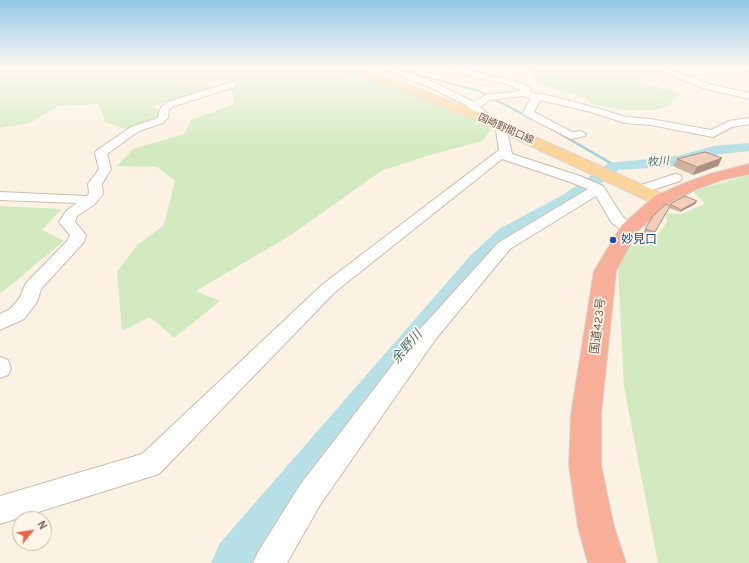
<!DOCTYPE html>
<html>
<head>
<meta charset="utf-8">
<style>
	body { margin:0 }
	#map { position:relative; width:749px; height:563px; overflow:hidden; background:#fcf2e3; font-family:Karla,sans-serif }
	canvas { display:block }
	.north { position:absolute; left:12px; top:511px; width:40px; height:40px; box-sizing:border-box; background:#fff6e9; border:1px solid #c7b6a9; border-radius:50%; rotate:60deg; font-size:11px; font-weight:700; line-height:16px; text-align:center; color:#745749 }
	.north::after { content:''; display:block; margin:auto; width:14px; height:18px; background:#e76647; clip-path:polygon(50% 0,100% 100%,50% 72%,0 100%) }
</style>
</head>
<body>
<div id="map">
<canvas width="749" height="563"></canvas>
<div class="north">N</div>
</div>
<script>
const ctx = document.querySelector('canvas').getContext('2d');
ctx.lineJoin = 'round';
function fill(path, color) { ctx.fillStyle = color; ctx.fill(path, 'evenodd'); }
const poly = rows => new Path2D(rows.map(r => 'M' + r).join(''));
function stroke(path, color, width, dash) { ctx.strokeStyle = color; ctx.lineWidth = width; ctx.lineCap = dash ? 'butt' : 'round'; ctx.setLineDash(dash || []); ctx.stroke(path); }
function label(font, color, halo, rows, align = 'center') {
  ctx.font = font + ' Karla,"Noto Sans JP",sans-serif'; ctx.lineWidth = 3.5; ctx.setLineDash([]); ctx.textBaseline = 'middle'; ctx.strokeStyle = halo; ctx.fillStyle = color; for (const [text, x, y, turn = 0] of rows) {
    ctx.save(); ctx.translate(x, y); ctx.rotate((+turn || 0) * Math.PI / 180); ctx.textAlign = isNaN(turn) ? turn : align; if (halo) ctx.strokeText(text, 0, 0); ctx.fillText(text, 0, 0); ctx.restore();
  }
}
const green = poly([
	[0,68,340,68,384,83,494,126,482,141,430,155,381,171,291,235,196,291,220,301,174,338,150,317,122,331,117,272,137,245,164,225,175,181,157,167,117,166,133,149,184,134,191,120,234,104,232,88,239,81,207,80,212,89,153,106,163,113,151,122,125,129,105,122,99,104,58,106,30,123,0,128],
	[527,68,644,68,651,71,638,81,681,94,675,97,670,104,665,107,655,110,625,110,594,105,585,98,548,87,531,78,533,72],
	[749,175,749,563,658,563,624,387,618,268,631,245,653,240,667,222,665,213,681,214,705,204,693,191],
	[0,206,62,209,42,230,64,241,0,294]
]);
const streamFar2 = poly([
	[394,68,479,91,517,111]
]);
const streamFar1 = poly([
	[515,110,528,117],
	[552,129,614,165]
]);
const stream = poly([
	[612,164,615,166]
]);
const river = poly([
	[749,143,749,151,714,155,679,166,619,170,573,204,513,237,486,266,254,563,211,563,220,543,470,256,499,229,561,196,609,163,678,156,713,146,749,143]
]);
const minor = poly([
	[390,68,399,68,399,70,429,80,474,102,486,95,521,91,510,85,468,76,451,68,463,68,473,72,516,81,530,88,531,90,530,92,537,94,551,96,597,108,626,117,651,119,711,130,729,121,749,118,749,124,732,127,713,137,651,125,625,123,591,112,540,100,534,112,572,132,581,131,586,134,585,136,571,139,524,115,523,113,531,98,523,96,489,100,480,107,489,115,484,118,480,117,466,105,423,84,393,74,389,70,390,68],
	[653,68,665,68,709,84,749,93,749,99,703,88,653,68],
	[232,82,235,83,236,85,235,87,174,106,169,110,168,118,163,123,139,131,107,154,111,169,102,184,103,194,95,204,77,216,75,222,86,235,84,242,41,289,37,302,24,319,0,330,0,314,10,309,19,299,26,283,68,240,70,235,59,222,66,211,77,203,0,200,0,192,87,196,89,193,88,184,99,169,95,153,97,150,131,127,155,119,158,117,161,107,168,102,232,82],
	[505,124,510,127,507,131,512,154,580,176,603,186,623,217,637,229,634,232,629,234,624,232,612,223,596,196,510,249,435,340,320,505,287,563,253,563,258,552,300,485,421,328,498,243,588,189,570,182,502,159,335,292,159,474,0,524,0,496,142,454,323,284,499,150,496,130,501,125,505,124],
	[675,174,680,175,682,178,680,181,640,194,635,193,633,190,635,187,675,174],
	[0,357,8,360,11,369,8,375,0,378,0,357]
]);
const major = poly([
	[342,68,357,68,427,92,488,116,667,196,670,200,667,204,661,205,655,204,480,122,419,96,344,70,342,68]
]);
const highway = poly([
	[749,164,749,174,722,180,697,189,667,204,637,232,616,271,601,415,601,465,614,527,626,563,588,563,578,527,569,465,571,415,594,271,622,225,655,196,685,183,710,174,749,164]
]);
const wall = poly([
	[722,158,718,166,693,175,673,166,677,159],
	[697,201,695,204,680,212,669,208,652,238,642,234,645,229,670,204]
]);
const shadedWall = poly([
	[722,158,718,166,693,175,697,167],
	[697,201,695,204,680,212,681,210]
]);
const building = poly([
	[705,152,722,158,697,167,677,159,705,152],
	[685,196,697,201,681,210,670,204,685,196],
	[666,204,670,206,655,232,645,229,653,216,666,204]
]);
const markers = [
	[613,240,4,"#1a4fb4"]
];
const farStreetnames = [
	["国崎野間口線",506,129,24]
];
const farWaternames = [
	["牧川",658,162,-5]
];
const transitNames = [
	["妙見口",621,240]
];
const streetNames = [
	["国道423号",598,326,-83]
];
const waterNames = [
	["余野川",407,347,-50]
];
fill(green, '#d3eac1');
stroke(streamFar2, '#9dd0d8', 2);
stroke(streamFar1, '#9dd0d8', 2.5);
stroke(stream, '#9dd0d8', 3);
fill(river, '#b7e0e6');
stroke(minor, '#d0bbac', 2);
stroke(major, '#dbd3d0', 2);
stroke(highway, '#dbd3d0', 2);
fill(minor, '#fff');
fill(major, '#fbd59a');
fill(highway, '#f7af99');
fill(wall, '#d0b2a0');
fill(shadedWall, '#a99182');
fill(building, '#f2cfba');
stroke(building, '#a99182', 1);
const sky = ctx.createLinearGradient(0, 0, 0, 147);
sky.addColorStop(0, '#94c6e7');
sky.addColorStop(0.46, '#fef9f2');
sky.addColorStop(1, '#fef9f200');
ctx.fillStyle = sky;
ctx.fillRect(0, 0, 749, 147);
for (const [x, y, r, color] of markers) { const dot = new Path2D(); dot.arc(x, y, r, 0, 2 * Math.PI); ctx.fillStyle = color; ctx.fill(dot); stroke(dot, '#fff6e9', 1.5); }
label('10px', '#745749', '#fff6e9', farStreetnames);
label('italic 11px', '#3f7781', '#fff6e9', farWaternames);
label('12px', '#164399', '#fff6e9', transitNames, 'left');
label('12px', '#745749', '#fff6e9', streetNames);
label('italic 13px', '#3f7781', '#fff6e9', waterNames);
</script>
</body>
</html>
